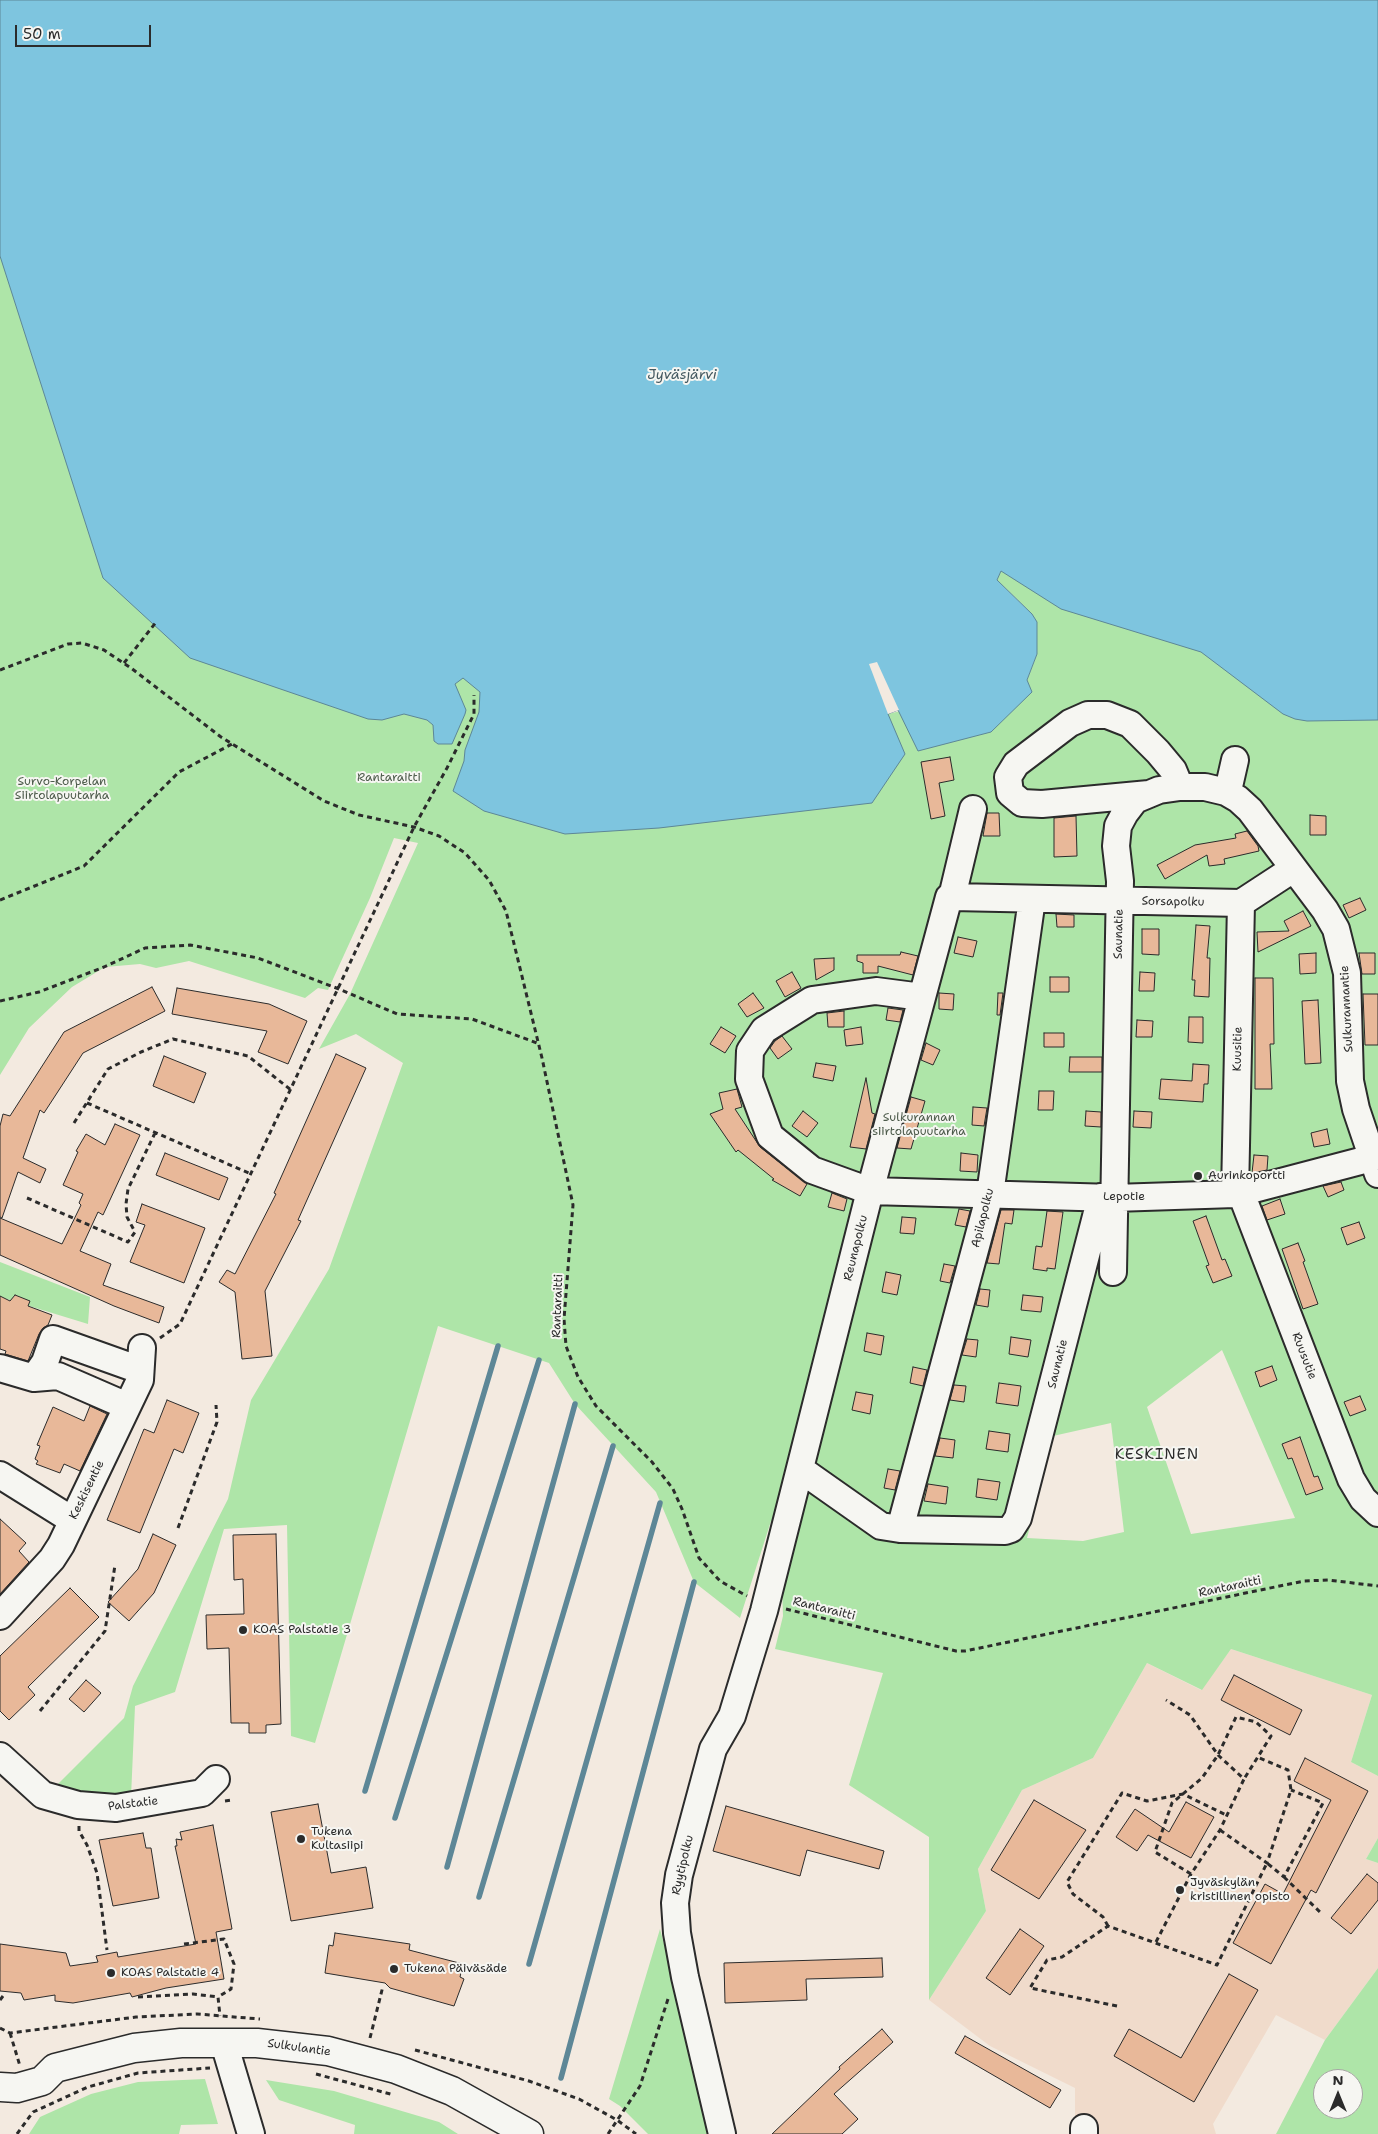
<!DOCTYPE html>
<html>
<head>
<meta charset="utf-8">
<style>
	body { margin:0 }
	#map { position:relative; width:1378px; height:2134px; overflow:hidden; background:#f3eae0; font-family:"Shantell Sans",sans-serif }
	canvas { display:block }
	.north { position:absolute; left:1313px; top:2069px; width:50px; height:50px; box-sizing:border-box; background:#f6f6f2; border:1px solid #a5a5a2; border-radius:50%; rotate:0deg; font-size:14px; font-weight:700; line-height:20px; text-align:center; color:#2b2b2b }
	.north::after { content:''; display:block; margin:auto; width:18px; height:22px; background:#2b2b2b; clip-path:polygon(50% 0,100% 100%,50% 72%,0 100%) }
	.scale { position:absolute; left:15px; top:25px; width:136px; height:22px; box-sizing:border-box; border:2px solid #2b2b2b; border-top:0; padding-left:6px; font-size:15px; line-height:18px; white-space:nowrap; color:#2b2b2b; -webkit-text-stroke:4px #f6f6f2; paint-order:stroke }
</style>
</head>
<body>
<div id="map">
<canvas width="1378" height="2134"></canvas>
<div class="north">N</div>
<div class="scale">50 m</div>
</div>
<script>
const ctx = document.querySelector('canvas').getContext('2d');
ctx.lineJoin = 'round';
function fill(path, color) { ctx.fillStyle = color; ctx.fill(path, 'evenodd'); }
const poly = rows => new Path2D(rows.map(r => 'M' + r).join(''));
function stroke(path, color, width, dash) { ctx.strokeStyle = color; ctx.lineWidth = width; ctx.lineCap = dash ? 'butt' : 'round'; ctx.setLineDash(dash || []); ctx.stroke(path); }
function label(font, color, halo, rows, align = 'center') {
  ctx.font = font + ' "Shantell Sans",sans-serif'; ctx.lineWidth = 4; ctx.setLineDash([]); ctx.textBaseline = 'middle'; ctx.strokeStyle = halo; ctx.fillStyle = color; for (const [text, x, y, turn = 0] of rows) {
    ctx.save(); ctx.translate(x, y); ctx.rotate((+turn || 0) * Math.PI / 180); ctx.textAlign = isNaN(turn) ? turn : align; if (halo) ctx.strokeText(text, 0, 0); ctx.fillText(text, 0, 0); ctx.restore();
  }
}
const built = poly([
	[1231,1649,1372,1695,1351,1762,1378,1776,1378,1838,1366,1859,1378,1863,1378,1968,1325,2040,1276,2015,1213,2124,1216,2134,1075,2134,1075,2088,990,2046,929,2000,986,1911,978,1869,1022,1790,1093,1758,1147,1663,1201,1690]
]);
const green = poly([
	[0,0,888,714,1027,680,1037,654,1032,614,997,580,1001,570,1061,608,1378,307,1378,1776,1351,1762,1372,1695,1231,1649,1202,1690,1147,1663,1093,1758,1022,1790,978,1869,986,1911,929,2000,929,1837,849,1785,883,1673,775,1649,783,1616,782,1586,795,1529,771,1521,740,1618,694,1582,656,1492,575,1404,549,1363,438,1326,315,1743,291,1736,287,1525,224,1529,175,1692,135,1706,131,1797,115,1799,53,1789,124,1718,133,1686,228,1499,251,1400,329,1269,403,1063,356,1034,319,1049,350,994,418,843,394,838,370,898,328,990,318,988,305,998,189,961,156,968,140,964,105,967,72,987,29,1028,0,1075],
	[1222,1350,1295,1518,1191,1534,1147,1407],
	[1111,1423,1124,1532,1083,1541,1027,1538,1053,1436],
	[0,1262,90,1297,88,1324,0,1297],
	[1378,1838,1378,1863,1366,1859],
	[660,1929,715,2134,648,2134,620,2106,609,2099],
	[1378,1968,1378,2134,1276,2134,1325,2040],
	[1323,2079,1353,2079,1353,2109,1323,2109],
	[205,2079,218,2124,181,2125,179,2134,29,2134,40,2117,91,2094,138,2082],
	[266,2080,334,2091,439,2122,458,2134,354,2134,355,2125,279,2100]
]);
const water = poly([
	[0,0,1378,0,1378,720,1307,721,1295,719,1283,714,1201,652,1061,609,1001,571,997,580,1032,614,1037,622,1037,654,1027,680,1032,692,991,732,918,751,898,710,888,714,905,754,872,803,659,828,565,834,484,811,453,791,464,761,465,750,479,712,480,692,463,678,455,684,466,710,465,714,452,744,438,744,434,741,433,725,427,720,404,714,382,720,368,719,190,658,103,578,0,256,0,0]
]);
const pier = poly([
	[877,662,899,710,888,714,869,664]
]);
const stream = poly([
	[365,1791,498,1346],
	[395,1818,539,1360],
	[447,1867,575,1404],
	[479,1897,613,1446],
	[529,1964,660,1503],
	[561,2078,694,1582]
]);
const building = poly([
	[950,757,954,780,939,783,945,816,931,819,921,762,950,757],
	[987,813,999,813,1000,836,983,836,987,813],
	[1310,815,1326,816,1326,835,1310,835,1310,815],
	[1076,816,1077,856,1054,857,1054,818,1076,816],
	[1247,831,1258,846,1259,851,1224,859,1225,864,1209,866,1207,855,1165,879,1157,865,1195,845,1236,838,1235,834,1247,831],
	[1360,898,1366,910,1349,918,1343,905,1360,898],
	[1303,911,1311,926,1258,952,1257,932,1289,931,1284,921,1303,911],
	[1056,914,1074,915,1074,927,1057,927,1056,914],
	[1196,925,1210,926,1207,958,1210,958,1209,997,1194,996,1195,980,1192,980,1196,925],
	[1142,929,1159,929,1159,955,1142,954,1142,929],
	[958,937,977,941,973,957,954,953,958,937],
	[901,952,918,956,913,975,878,966,878,973,863,973,863,963,857,961,857,955,900,955,901,952],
	[1316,953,1316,973,1300,974,1299,954,1316,953],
	[1359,953,1375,953,1375,974,1362,974,1359,953],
	[834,958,834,970,816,980,814,959,834,958],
	[792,972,801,988,785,997,776,981,792,972],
	[1140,972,1155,973,1154,991,1139,991,1140,972],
	[1050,977,1069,977,1069,992,1050,992,1050,977],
	[1255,978,1273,978,1274,1044,1270,1044,1272,1089,1255,1089,1255,978],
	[152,987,165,1011,83,1053,44,1113,40,1110,23,1158,46,1169,40,1183,18,1172,2,1218,0,1217,0,1126,3,1114,10,1116,64,1032,152,987],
	[177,988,269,1004,307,1021,288,1064,258,1052,267,1031,172,1014,177,988],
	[753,993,764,1008,747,1017,738,1004,753,993],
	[939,993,954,994,953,1010,939,1009,939,993],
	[998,993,1003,993,1000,1015,997,1015,998,993],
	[1363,994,1378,994,1378,1045,1365,1045,1363,994],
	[1318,1000,1321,1063,1305,1064,1302,1001,1318,1000],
	[888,1008,903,1010,900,1022,886,1020,888,1008],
	[844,1011,844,1027,828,1027,827,1013,844,1011],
	[1189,1017,1203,1017,1203,1043,1188,1042,1189,1017],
	[1137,1020,1153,1021,1152,1037,1136,1037,1137,1020],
	[721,1027,736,1036,725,1053,710,1044,721,1027],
	[861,1027,863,1044,846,1046,844,1030,861,1027],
	[1044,1033,1064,1033,1064,1047,1044,1047,1044,1033],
	[782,1036,792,1049,778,1059,770,1048,775,1041,782,1036],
	[926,1043,940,1050,933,1065,921,1060,926,1043],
	[336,1054,366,1068,298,1220,301,1221,265,1291,272,1356,242,1359,235,1292,219,1282,227,1270,235,1274,276,1194,274,1193,336,1054],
	[164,1056,206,1073,194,1103,153,1086,164,1056],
	[1070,1057,1102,1057,1102,1072,1069,1072,1070,1057],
	[816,1063,836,1066,833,1081,813,1077,816,1063],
	[1193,1064,1209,1065,1208,1084,1204,1084,1203,1102,1159,1099,1161,1079,1192,1081,1193,1064],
	[866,1078,872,1113,875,1114,866,1149,850,1147,866,1078],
	[737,1089,742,1107,735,1109,760,1147,807,1184,800,1196,772,1180,774,1179,738,1150,736,1152,710,1114,723,1109,719,1093,737,1089],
	[1039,1091,1054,1091,1053,1110,1038,1110,1039,1091],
	[911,1097,925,1101,911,1149,897,1148,911,1097],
	[973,1107,987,1108,984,1126,972,1125,973,1107],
	[803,1111,818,1123,807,1137,792,1126,803,1111],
	[1086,1111,1101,1112,1101,1127,1085,1126,1086,1111],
	[1134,1111,1152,1112,1151,1128,1133,1127,1134,1111],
	[115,1124,140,1135,103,1215,98,1212,80,1251,111,1264,103,1285,164,1307,159,1323,114,1306,0,1255,0,1218,62,1244,81,1205,79,1203,83,1194,63,1185,78,1152,76,1151,86,1134,105,1145,115,1124],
	[1327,1129,1330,1144,1314,1147,1311,1133,1327,1129],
	[165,1153,228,1178,219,1200,156,1175,165,1153],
	[961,1153,978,1155,977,1172,960,1171,961,1153],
	[1254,1155,1268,1156,1267,1170,1252,1173,1254,1155],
	[1341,1182,1344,1190,1328,1197,1323,1186,1341,1182],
	[832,1193,847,1199,844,1211,828,1207,832,1193],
	[1280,1199,1285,1214,1267,1220,1262,1206,1280,1199],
	[142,1204,205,1228,184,1283,130,1262,145,1225,136,1222,142,1204],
	[959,1209,970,1211,966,1227,955,1225,959,1209],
	[1001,1210,1014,1210,1012,1224,1005,1223,999,1264,987,1263,1001,1210],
	[1047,1211,1063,1212,1055,1269,1047,1268,1047,1271,1033,1269,1036,1246,1042,1247,1047,1211],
	[1206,1216,1222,1260,1225,1259,1232,1276,1213,1283,1206,1266,1209,1265,1193,1221,1206,1216],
	[902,1217,916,1218,914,1234,900,1233,902,1217],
	[1359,1222,1365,1238,1347,1245,1341,1228,1359,1222],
	[1298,1243,1305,1261,1303,1262,1318,1304,1303,1309,1282,1249,1298,1243],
	[944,1264,955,1266,950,1283,940,1281,944,1264],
	[886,1272,901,1275,897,1295,882,1292,886,1272],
	[980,1289,990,1290,988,1307,976,1305,980,1289],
	[15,1295,30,1301,28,1306,52,1315,48,1325,43,1328,39,1334,28,1361,5,1354,6,1351,0,1349,0,1296,10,1301,15,1295],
	[1023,1295,1043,1297,1041,1312,1021,1310,1023,1295],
	[867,1333,884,1336,881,1355,864,1351,867,1333],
	[1011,1337,1031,1340,1028,1357,1009,1354,1011,1337],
	[967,1339,978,1340,976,1357,962,1355,967,1339],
	[1272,1366,1277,1380,1260,1387,1255,1372,1272,1366],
	[913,1367,927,1370,923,1386,910,1383,913,1367],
	[999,1383,1021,1386,1018,1406,996,1403,999,1383],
	[954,1385,966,1386,964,1402,950,1400,954,1385],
	[856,1392,873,1395,870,1414,852,1410,856,1392],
	[1360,1396,1366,1410,1350,1416,1344,1402,1360,1396],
	[167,1400,199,1413,183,1453,174,1449,140,1533,107,1520,144,1429,154,1433,167,1400],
	[90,1406,107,1414,80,1471,64,1464,60,1473,36,1464,38,1461,35,1459,40,1446,37,1445,53,1407,84,1421,90,1406],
	[989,1431,1010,1434,1008,1452,986,1449,989,1431],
	[1300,1437,1314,1477,1318,1476,1323,1489,1306,1495,1292,1458,1288,1459,1282,1444,1300,1437],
	[940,1438,955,1440,953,1458,935,1456,940,1438],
	[888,1469,900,1471,895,1490,884,1488,888,1469],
	[978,1479,1000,1482,997,1500,976,1497,978,1479],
	[928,1484,948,1487,946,1504,924,1501,928,1484],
	[0,1519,26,1543,19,1551,29,1562,0,1594,0,1519],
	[153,1534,176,1545,154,1593,129,1621,108,1602,138,1569,153,1534],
	[276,1534,281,1724,266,1725,266,1733,249,1733,249,1723,231,1723,229,1648,207,1649,206,1615,244,1614,243,1579,234,1580,233,1535,276,1534],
	[70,1588,99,1617,28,1687,35,1695,9,1720,0,1711,0,1656,70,1588],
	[1234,1675,1302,1710,1290,1735,1221,1700,1234,1675],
	[86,1680,101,1693,84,1712,69,1699,86,1680],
	[1305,1758,1368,1791,1316,1893,1311,1890,1271,1964,1233,1943,1265,1884,1283,1894,1331,1800,1294,1781,1305,1758],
	[1034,1800,1086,1830,1039,1899,991,1870,1034,1800],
	[1186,1802,1214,1817,1191,1858,1148,1835,1137,1851,1116,1837,1135,1809,1169,1832,1186,1802],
	[318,1804,331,1873,366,1867,373,1908,291,1921,271,1812,318,1804],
	[726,1806,884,1851,879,1869,807,1850,800,1876,713,1851,726,1806],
	[213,1825,232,1929,216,1932,224,1979,166,1988,132,1997,130,1993,73,2003,55,2001,55,1995,24,2000,21,1993,0,1991,0,1944,66,1953,70,1966,98,1962,96,1956,117,1952,118,1957,196,1944,175,1846,177,1846,176,1839,182,1840,180,1832,213,1825],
	[143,1833,146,1848,151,1848,159,1898,113,1906,99,1840,143,1833],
	[1367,1874,1378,1883,1378,1900,1351,1934,1331,1918,1367,1874],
	[1020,1929,1044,1946,1010,1995,986,1978,1020,1929],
	[335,1933,410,1944,409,1950,463,1964,460,1977,464,1979,454,2006,390,1988,385,1983,325,1973,329,1945,333,1946,335,1933],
	[882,1958,883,1977,806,1979,807,2000,725,2003,724,1963,882,1958],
	[1229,1974,1258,1990,1194,2102,1114,2056,1129,2029,1181,2058,1229,1974],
	[882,2029,893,2042,834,2094,858,2119,842,2134,772,2134,840,2069,839,2067,882,2029],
	[965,2036,1061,2090,1050,2108,955,2053,965,2036]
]);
const path = poly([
	[124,663,157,621],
	[0,670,68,644,82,643,104,650,131,668,221,737,324,801,359,815,414,827,439,836,465,853,489,880,506,911,542,1058,573,1205,564,1319,566,1346,578,1377,596,1406,652,1462,673,1489,682,1509,699,1558,720,1581,747,1596],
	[0,900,84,866,179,772,232,744],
	[0,1001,39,992,104,967,145,948,190,945,258,958,339,989,397,1014,472,1019,537,1043],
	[87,1103,251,1174],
	[74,1123,108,1069,141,1052,173,1039,248,1056,291,1090],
	[27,1198,128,1242,135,1232,127,1217,126,1204,128,1189,155,1133],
	[160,1338,180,1324,414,827,447,768,474,714,474,695],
	[178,1528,217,1422,216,1405],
	[786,1609,956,1651,965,1651,1304,1581,1328,1580,1378,1586],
	[40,1711,105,1631,115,1565],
	[225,1801,232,1800],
	[79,1826,79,1831,87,1845,97,1873,107,1950],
	[1220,1830,1267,1863,1291,1790,1288,1770,1257,1757],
	[1191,1874,1155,1852,1172,1803,1202,1778,1218,1755,1236,1717,1256,1722,1271,1736,1244,1779],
	[1284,1877,1322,1914],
	[1108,1926,1103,1917,1073,1894,1067,1882,1122,1793,1147,1801,1183,1794,1226,1815],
	[1156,1942,1191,1874,1220,1830,1244,1779,1218,1755,1190,1715,1166,1700],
	[184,1944,224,1939,234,1964,231,1989,218,1997],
	[138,1997,193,1994,218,1997,220,2016],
	[0,2000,3,1996],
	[1117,2006,1030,1988,1047,1960,1062,1957,1108,1926,1217,1965,1267,1863,1284,1877,1323,1803,1291,1790],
	[0,2028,10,2033,136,2017,197,2014,260,2019],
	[10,2033,20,2066],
	[370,2038,383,1986],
	[415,2050,529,2081,579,2099,617,2120,636,2134],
	[316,2074,394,2095],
	[17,2134,33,2112,88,2087,138,2073,210,2068],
	[608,2134,640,2086,668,1999]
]);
const minor = poly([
	[1226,792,1230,782,1235,760],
	[1149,794,1042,804,1022,803,1010,793,1008,777,1016,764,1070,723,1088,715,1107,715,1130,724,1158,752,1173,770,1180,787],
	[952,897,1241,903,1293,869],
	[952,897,973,809],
	[922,997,876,991,812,1000,764,1030,750,1051,749,1079,770,1136,812,1170,870,1191,1114,1198,1235,1194,1372,1158],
	[1241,1193,1351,1479,1363,1499,1378,1513],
	[1235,1194,1241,903],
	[1113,1272,1120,881,1116,846,1118,826,1125,813,1135,800,1159,790,1180,787,1205,787,1226,792,1238,799,1250,810,1325,910,1336,929,1347,973,1350,1081,1356,1109,1378,1174],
	[0,1368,34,1378,58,1376,127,1406],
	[34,1378,45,1362,53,1339,140,1370],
	[800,1469,881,1526,900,1529,1005,1531,1011,1529,1018,1518,1101,1197],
	[0,1475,72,1520],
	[900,1529,990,1194,1032,899],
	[0,1616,52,1559,61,1545,140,1380,142,1348],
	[0,1756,43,1795,78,1805,116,1808,202,1793,216,1779],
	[224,2043,251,2134],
	[1084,2128,1084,2134],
	[722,2134,685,1977,677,1933,675,1903,679,1875,713,1749,732,1716,764,1611,870,1191,949,897,952,897]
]);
const major = poly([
	[0,2087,17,2088,42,2081,55,2068,134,2048,181,2043,257,2043,328,2051,396,2069,452,2091,529,2134]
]);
const markers = [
	[1198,1176,5,"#2b2b2b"],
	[243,1630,5,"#2b2b2b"],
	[301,1839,5,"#2b2b2b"],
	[1180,1890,5,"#2b2b2b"],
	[394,1969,5,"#2b2b2b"],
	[111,1973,5,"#2b2b2b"]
];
const parkNames = [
	["Rantaraitti",389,778],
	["Survo-Korpelan",62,782],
	["Siirtolapuutarha",62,796],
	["Sulkurannan",919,1118],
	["siirtolapuutarha",919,1132]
];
const streetNames = [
	["Sorsapolku",1173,902,1],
	["Saunatie",1119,934,-89],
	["Sulkurannantie",1347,1009,-93],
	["Kuusitie",1238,1049,-89],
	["Lepotie",1124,1197],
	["Apilapolku",983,1218,-76],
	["Reunapolku",856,1248,-76],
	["Rantaraitti",558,1306,-88],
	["Ruusutie",1304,1356,69],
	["Saunatie",1058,1364,-76],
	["Keskisentie",87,1490,-64],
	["Rantaraitti",1230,1587,-12],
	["Rantaraitti",824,1609,14],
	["Palstatie",133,1804,-7],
	["Ryytipolku",683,1865,-77],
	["Sulkulantie",299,2048,8]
];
const poiNames = [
	["Aurinkoportti",1208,1176],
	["KOAS Palstatie 3",253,1630],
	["Tukena",311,1832],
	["Kultasiipi",311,1846],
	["Jyväskylän",1190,1883],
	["kristillinen opisto",1190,1897],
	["Tukena Päiväsäde",404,1969],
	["KOAS Palstatie 4",121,1973]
];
const waterNames = [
	["Jyväsjärvi",682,375]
];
const quarterNames = [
	["KESKINEN",1157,1455]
];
fill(built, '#f0dbcb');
fill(green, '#aee5a8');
fill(water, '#7ec5df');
stroke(water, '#5d8797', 1);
fill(pier, '#f3eae0');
stroke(stream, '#5d8797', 5.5);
fill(building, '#e8b899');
stroke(building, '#2b2b2b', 1);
stroke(minor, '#2b2b2b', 30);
stroke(major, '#2b2b2b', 31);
stroke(path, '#2b2b2b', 3, [5, 4]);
stroke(minor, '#f6f6f2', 26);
stroke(major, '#f6f6f2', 28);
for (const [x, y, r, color] of markers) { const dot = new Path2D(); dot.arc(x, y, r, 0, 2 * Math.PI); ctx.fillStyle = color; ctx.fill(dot); stroke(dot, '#f6f6f2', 2); }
label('12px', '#4c5a4a', '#f6f6f2', parkNames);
label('12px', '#2b2b2b', '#f6f6f2', streetNames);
label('12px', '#2b2b2b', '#f6f6f2', poiNames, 'left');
label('italic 14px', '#445961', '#f6f6f2', waterNames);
ctx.letterSpacing = '1px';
label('15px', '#2b2b2b', '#f6f6f2', quarterNames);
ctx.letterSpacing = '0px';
</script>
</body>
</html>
